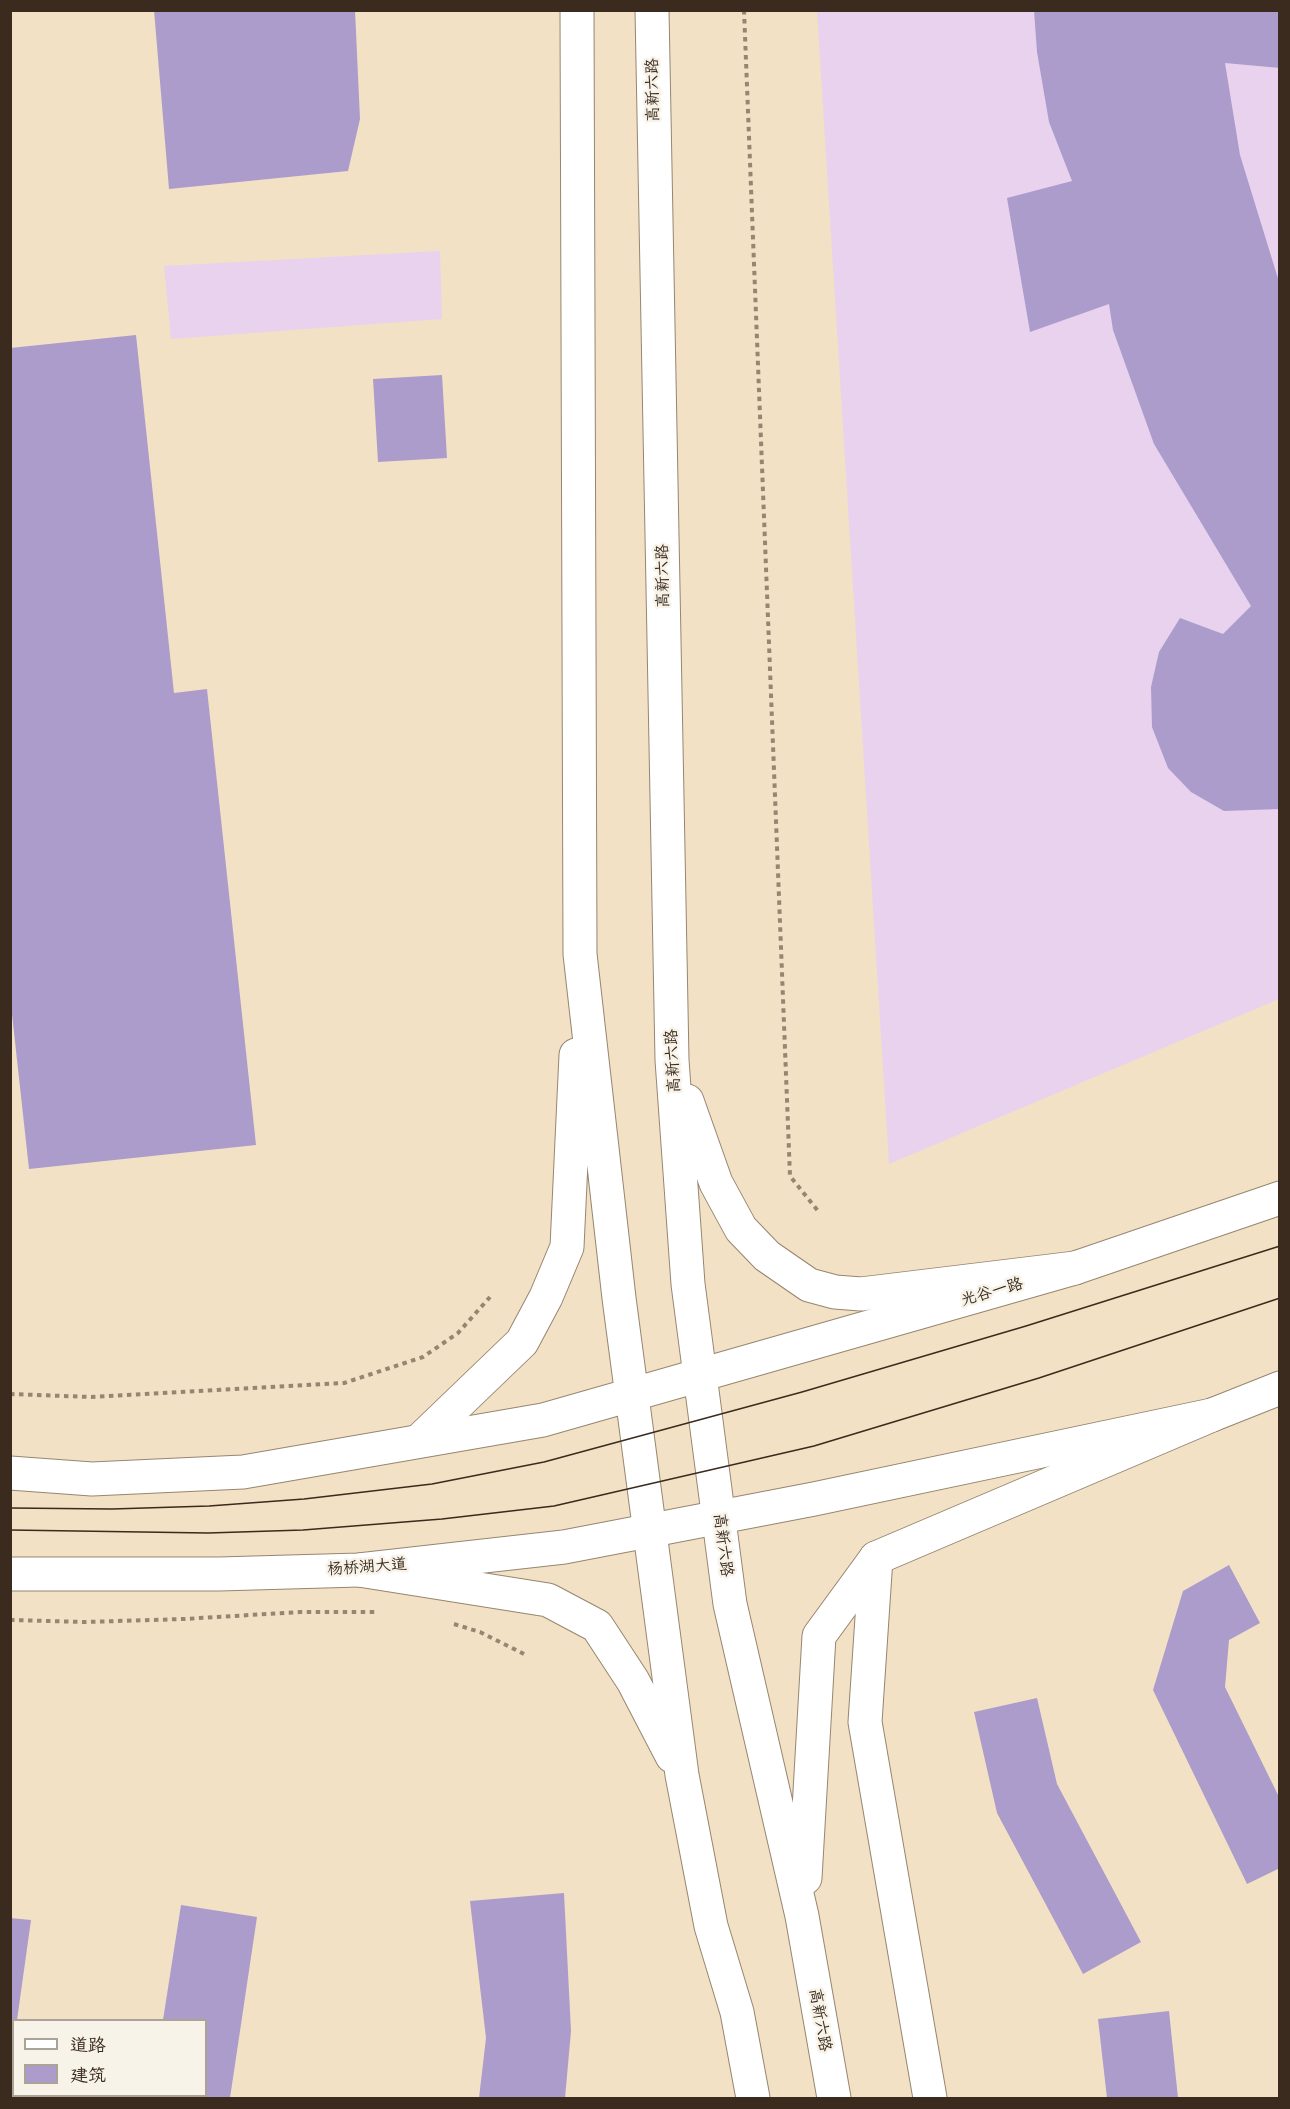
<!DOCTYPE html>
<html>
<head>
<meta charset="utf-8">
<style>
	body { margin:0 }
	#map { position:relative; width:1290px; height:2109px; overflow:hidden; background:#f2e1c4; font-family:"Comic Neue","LXGW WenKai TC",sans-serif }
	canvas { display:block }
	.frame { position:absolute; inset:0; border:12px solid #3b2a1e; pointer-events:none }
	.legend { position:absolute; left:12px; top:2019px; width:195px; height:78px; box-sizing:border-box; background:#f7f3e8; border:2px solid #aca397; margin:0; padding:8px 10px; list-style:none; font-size:18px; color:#3b2a1e }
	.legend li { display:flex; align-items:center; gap:12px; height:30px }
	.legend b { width:30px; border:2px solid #aca397 }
</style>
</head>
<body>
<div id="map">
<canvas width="1290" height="2109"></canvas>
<div class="frame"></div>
<ul class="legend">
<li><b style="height:8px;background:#fff"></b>道路</li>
<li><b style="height:16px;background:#ab9ccc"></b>建筑</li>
</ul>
</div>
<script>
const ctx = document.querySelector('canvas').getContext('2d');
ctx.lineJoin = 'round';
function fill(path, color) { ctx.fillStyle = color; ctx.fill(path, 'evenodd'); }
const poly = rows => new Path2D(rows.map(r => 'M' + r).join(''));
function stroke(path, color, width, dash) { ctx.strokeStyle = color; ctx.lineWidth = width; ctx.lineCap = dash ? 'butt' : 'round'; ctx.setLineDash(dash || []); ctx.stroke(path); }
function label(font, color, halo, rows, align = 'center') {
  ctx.font = font + ' "Comic Neue","LXGW WenKai TC",sans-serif'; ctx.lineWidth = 5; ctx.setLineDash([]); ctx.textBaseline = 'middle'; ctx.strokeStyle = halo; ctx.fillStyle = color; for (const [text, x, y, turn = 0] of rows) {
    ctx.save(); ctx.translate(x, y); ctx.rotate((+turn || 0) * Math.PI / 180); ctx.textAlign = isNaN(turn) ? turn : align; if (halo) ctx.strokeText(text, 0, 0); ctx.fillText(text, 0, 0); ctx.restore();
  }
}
const built = poly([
	[817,11,1279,11,1279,999,889,1164],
	[440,251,442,319,171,339,164,266]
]);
const building = poly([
	[154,10,355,10,360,119,348,171,169,189],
	[1034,10,1280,10,1280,68,1225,63,1240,155,1280,285,1280,809,1224,811,1191,792,1168,768,1152,727,1151,687,1159,652,1180,618,1223,634,1251,606,1154,444,1113,330,1109,304,1030,332,1007,198,1072,181,1049,122,1037,52],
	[136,335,174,693,207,689,256,1145,29,1169,10,996,10,348],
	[442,375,447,458,378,462,373,379],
	[1229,1565,1260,1623,1229,1640,1225,1687,1280,1799,1280,1868,1247,1884,1153,1690,1183,1591],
	[1037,1698,1057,1784,1141,1942,1083,1974,997,1813,974,1712],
	[564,1893,571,2031,565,2098,479,2098,486,2038,470,1901],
	[181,1905,257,1917,230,2098,152,2098,152,2096,206,2096,206,2020,163,2020],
	[10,1918,31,1920,17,2020,14,2020,12,2058],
	[1169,2011,1178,2098,1107,2098,1098,2019]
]);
const path = poly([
	[744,10,790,1176,818,1211],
	[10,1394,91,1397,344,1383,423,1357,458,1333,490,1297],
	[10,1620,85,1622,184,1619,300,1612,378,1612],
	[454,1624,480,1632,524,1654]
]);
const secondary = poly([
	[10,1473,92,1479,243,1472,543,1420,1075,1268,1280,1198],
	[876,1558,865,1722,930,2098],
	[10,1574,219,1574,359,1570,564,1547,814,1499,1212,1415,1280,1388]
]);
const primary = poly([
	[577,10,580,954,619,1298,682,1775,711,1926,737,2012,753,2098],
	[652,10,672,1060,688,1284,730,1604,802,1916,834,2098],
	[687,1101,716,1183,741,1229,767,1256,809,1285,835,1292,861,1294,1075,1268],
	[419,1441,522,1342,546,1297,567,1247,576,1055],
	[359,1570,548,1600,597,1626,633,1681,672,1756],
	[805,1878,819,1636,876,1558,1212,1415]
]);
const tram = poly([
	[10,1508,112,1509,209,1506,304,1499,432,1484,544,1462,802,1392,1026,1326,1280,1246],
	[10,1530,208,1533,303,1530,442,1519,554,1506,814,1446,1039,1378,1280,1298]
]);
const streetNames = [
	["高新六路",653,90,-91],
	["高新六路",663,576,-91],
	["高新六路",673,1061,-93],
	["光谷一路",992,1292,-16],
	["高新六路",723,1545,83],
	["杨桥湖大道",367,1567,-4],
	["高新六路",820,2020,80]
];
fill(built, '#e8d2ee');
fill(building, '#ab9ccc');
stroke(secondary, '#968671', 35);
stroke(primary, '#968671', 35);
stroke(path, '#968671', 4, [4.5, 4.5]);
stroke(secondary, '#fff', 33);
stroke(primary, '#fff', 33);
stroke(tram, '#3b2a1e', 1.5);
label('16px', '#3b2a1e', '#f7f3e8', streetNames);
</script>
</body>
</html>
